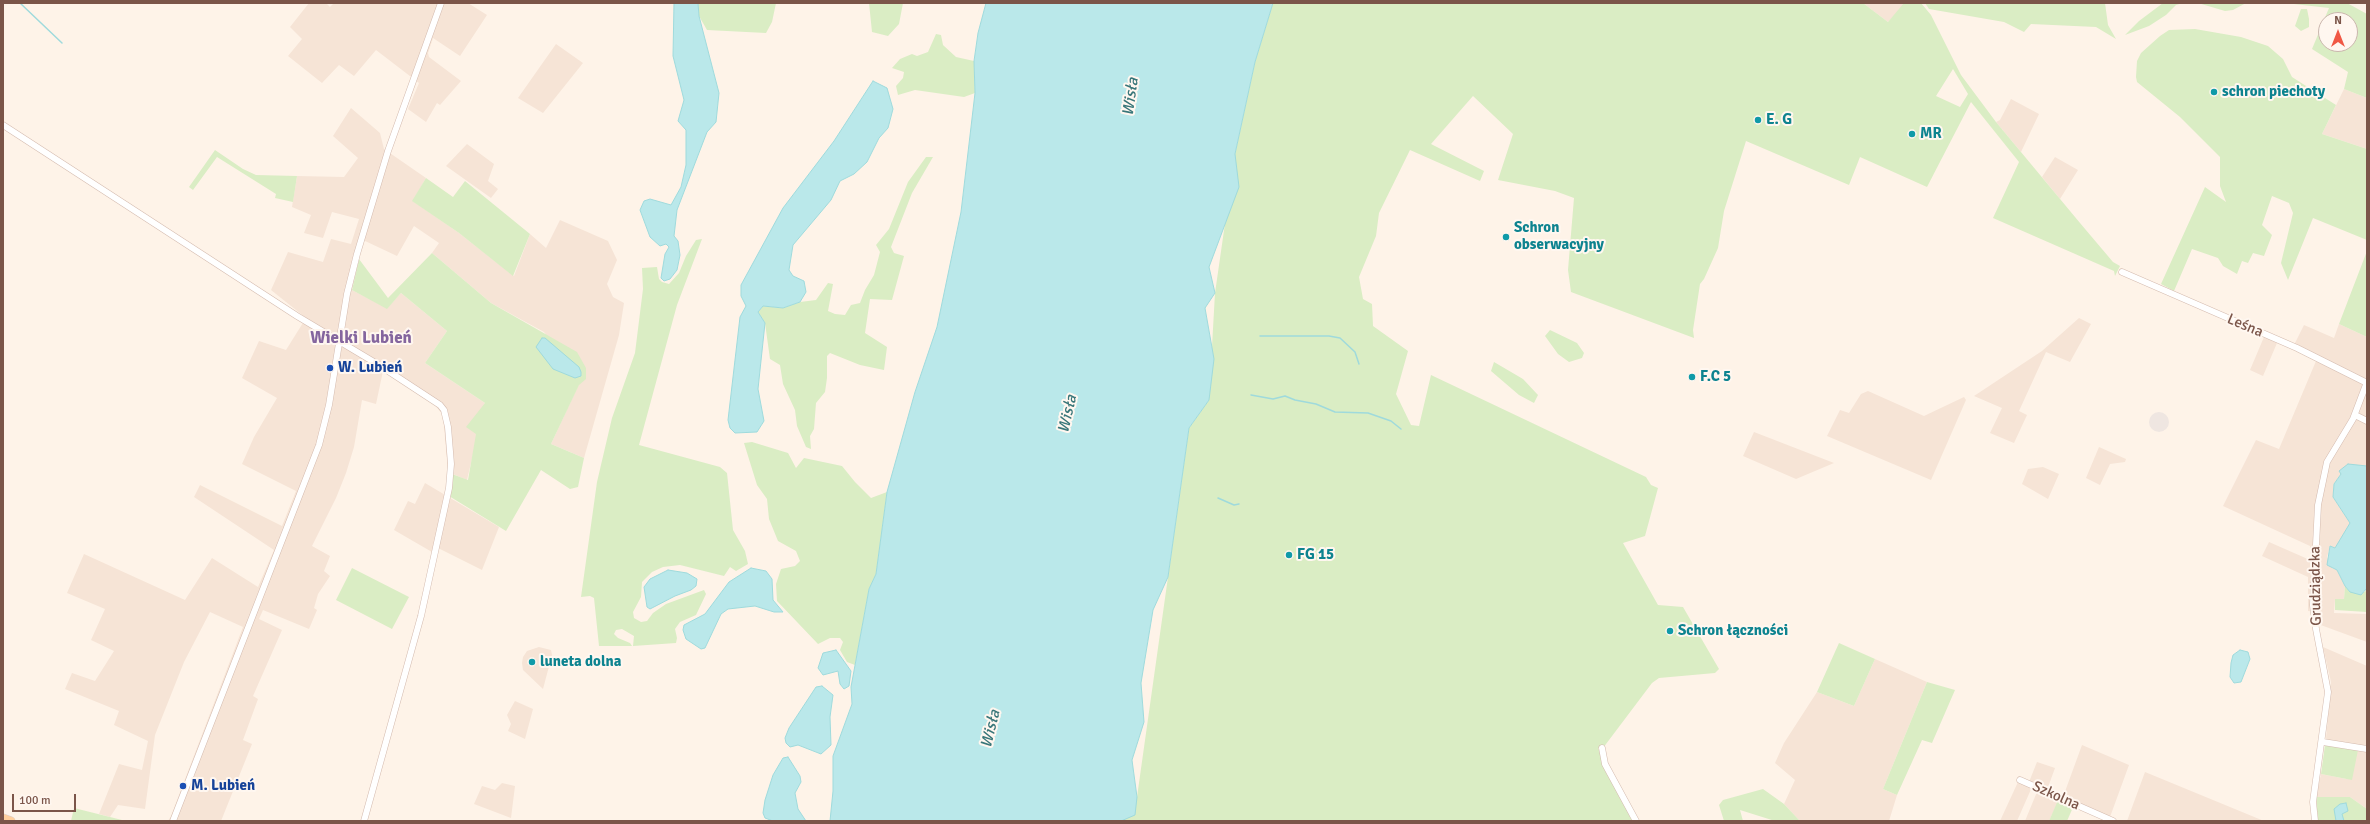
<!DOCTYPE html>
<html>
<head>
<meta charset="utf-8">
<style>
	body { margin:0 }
	#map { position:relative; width:2370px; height:824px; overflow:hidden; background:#fef3e8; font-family:Signika,sans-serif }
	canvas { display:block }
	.frame { position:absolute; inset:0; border:4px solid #7b5549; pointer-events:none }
	.north { position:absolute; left:2318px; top:12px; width:40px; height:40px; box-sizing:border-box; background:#fff7f0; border:1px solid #cab6ad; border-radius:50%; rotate:0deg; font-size:11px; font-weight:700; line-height:16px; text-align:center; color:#7b5549 }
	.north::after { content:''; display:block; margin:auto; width:14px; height:18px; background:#f05845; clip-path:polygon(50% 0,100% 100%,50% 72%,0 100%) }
	.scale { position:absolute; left:12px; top:794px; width:64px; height:18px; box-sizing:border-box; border:2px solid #7b5549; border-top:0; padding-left:5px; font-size:12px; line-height:14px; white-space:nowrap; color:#7b5549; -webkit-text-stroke:3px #fff7f0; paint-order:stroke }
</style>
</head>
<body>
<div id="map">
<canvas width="2370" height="824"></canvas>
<div class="frame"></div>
<div class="north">N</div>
<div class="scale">100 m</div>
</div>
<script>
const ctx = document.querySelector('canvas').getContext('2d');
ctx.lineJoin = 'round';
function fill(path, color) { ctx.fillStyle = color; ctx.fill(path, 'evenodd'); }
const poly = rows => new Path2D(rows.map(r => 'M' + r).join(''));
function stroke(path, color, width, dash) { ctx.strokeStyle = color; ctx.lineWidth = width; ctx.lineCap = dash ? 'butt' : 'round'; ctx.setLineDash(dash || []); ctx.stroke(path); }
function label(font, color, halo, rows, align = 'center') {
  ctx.font = font + ' Signika,sans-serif'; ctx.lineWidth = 4; ctx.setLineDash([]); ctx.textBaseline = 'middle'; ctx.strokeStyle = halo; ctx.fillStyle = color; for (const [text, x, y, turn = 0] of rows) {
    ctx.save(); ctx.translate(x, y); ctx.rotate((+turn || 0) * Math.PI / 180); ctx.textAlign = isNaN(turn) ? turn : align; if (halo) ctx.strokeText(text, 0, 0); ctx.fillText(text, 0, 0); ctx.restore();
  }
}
const residential = poly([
	[309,3,326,3,330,7,334,3,468,3,487,15,460,56,433,38,428,53,429,57,461,81,440,105,437,103,426,122,408,109,419,83,376,50,354,76,339,65,322,83,288,56,302,39,290,27],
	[1863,3,1908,3,1888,22],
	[556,44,583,63,543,113,518,98],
	[2344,89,2367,98,2367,149,2322,134],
	[2011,99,2039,114,2021,152,1996,122,2000,120],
	[351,108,380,133,384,149,426,178,413,201,459,233,514,276,530,234,546,248,560,220,608,241,617,260,607,284,613,297,624,303,619,335,584,458,551,444,579,384,544,332,491,303,432,253,439,243,414,226,397,256,363,240,352,290,387,308,401,293,447,331,425,363,485,403,467,480,448,472,443,415,433,403,383,371,376,404,362,400,354,447,346,473,336,498,312,546,330,556,324,571,330,576,318,594,314,608,317,610,309,629,263,610,259,619,282,630,253,696,258,699,243,740,252,744,221,821,168,821,171,816,243,627,210,612,184,662,155,735,145,809,118,805,110,817,99,814,119,764,142,770,148,741,114,725,119,711,65,689,72,673,95,681,114,651,91,640,105,609,67,593,84,554,185,600,212,558,258,587,274,550,194,497,200,485,282,526,296,491,242,464,254,437,277,398,242,378,259,341,286,350,306,318,271,290,288,252,323,262,331,239,351,244,359,219,332,212,323,238,304,233,311,215,292,207,297,176,344,177,358,158,333,136],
	[467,144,494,164,488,181,498,189,491,198,446,166],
	[2055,157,2078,170,2060,199,2042,177],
	[2079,318,2091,324,2070,362,2046,352,2019,411,2027,415,2014,443,1990,433,2002,408,1974,396,2042,351],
	[2339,324,2367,337,2367,466,2361,465,2341,474,2334,484,2333,497,2350,523,2340,542,2335,548,2330,546,2327,557,2332,568,2337,570,2345,586,2344,599,2335,599,2334,613,2367,614,2367,642,2318,624,2317,612,2308,611,2308,577,2262,556,2269,542,2310,560,2310,546,2223,506,2256,440,2279,449,2316,361,2292,349,2304,325,2334,338],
	[2264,337,2277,343,2263,376,2250,370],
	[1868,391,1924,416,1964,397,1966,400,1931,480,1827,436,1840,410,1849,413,1861,394],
	[1754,432,1834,463,1796,479,1743,456],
	[2099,447,2126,459,2125,462,2110,464,2100,485,2086,478],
	[2043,467,2059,474,2048,499,2022,484,2028,469],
	[425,483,499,527,482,570,434,546,432,552,394,530,408,501,415,504],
	[539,647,551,650,552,655,543,689,523,670,522,663,523,657,527,651],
	[2323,647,2367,666,2367,809,2350,797,2316,797,2321,774,2347,779,2326,739,2331,682],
	[1875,659,1927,682,1883,789,1897,795,1889,821,1800,821,1784,804,1795,780,1775,763,1784,743,1817,692,1854,706],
	[515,701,533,709,525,739,508,731,511,724,507,715],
	[2082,745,2129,765,2110,817,2119,821,2110,821,2060,798,2049,821,2025,821,2039,787,2029,782,2037,762,2055,768,2047,790,2063,797],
	[2145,772,2264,821,2127,821],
	[2018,782,2032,787,2017,821,2000,821],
	[502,783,515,786,511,818,474,804,482,786,495,790]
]);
const industrial = poly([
	'2149 422a10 10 0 1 1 20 0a10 10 0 1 1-20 0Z'
]);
const green = poly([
	[698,3,776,3,772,22,766,33,707,30,699,16],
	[869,3,903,3,899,24,888,36,872,32],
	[1273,3,1863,3,1888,22,1904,3,1921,3,1931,15,1961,75,1996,122,2080,223,2113,262,2120,266,2115,276,2114,271,1993,218,2019,162,1971,102,1927,187,1860,157,1849,185,1746,141,1724,211,1718,248,1704,279,1700,284,1693,330,1694,338,1571,292,1568,270,1574,198,1555,191,1498,180,1513,134,1473,96,1431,144,1484,171,1480,181,1410,150,1379,213,1376,236,1359,277,1363,299,1372,304,1373,326,1408,351,1396,394,1411,425,1419,426,1431,375,1646,477,1651,485,1658,488,1645,536,1623,543,1658,605,1683,607,1719,669,1715,673,1659,678,1652,683,1603,748,1598,748,1632,821,1119,821,1137,797,1189,428,1209,400,1215,293,1235,154,1255,62],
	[1953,69,1968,94,1960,107,1936,96],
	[1925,3,2105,3,2108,25,2116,39,2096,27,2031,24,2024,32,2004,22,1929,9],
	[2163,3,2183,3,2176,5,2166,15,2149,26,2125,35,2139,21],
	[2198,3,2246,3,2233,10,2225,11],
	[2285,3,2347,3,2367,14,2367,98,2344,89,2348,72,2312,49,2329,8],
	[2326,20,2350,20,2350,44,2326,44],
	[2301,9,2307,9,2309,19,2309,27,2301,31,2295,26],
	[2195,29,2241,37,2268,46,2283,59,2292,77,2336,105,2322,134,2367,149,2367,240,2313,218,2288,280,2281,263,2293,213,2289,203,2272,196,2262,225,2272,235,2264,256,2253,253,2248,263,2242,261,2237,274,2223,266,2218,258,2192,249,2174,291,2161,284,2205,187,2226,202,2220,186,2220,157,2180,117,2137,82,2136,77,2137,61,2141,53,2160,36,2169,30],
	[936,34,941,35,943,45,956,57,974,61,975,93,964,97,915,90,898,95,896,86,903,78,904,72,892,68,900,59,912,54,917,56,928,52],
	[215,150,243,169,256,175,297,176,293,202,275,198,276,194,217,157,193,190,189,187],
	[926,157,933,157,912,193,891,247,894,253,904,256,892,300,870,299,865,333,887,347,884,370,860,365,830,353,827,356,827,378,825,392,816,403,814,429,810,436,811,449,806,447,797,426,795,410,783,384,780,365,770,359,765,323,758,312,763,306,783,308,800,302,816,300,828,283,833,284,828,311,835,314,845,315,851,305,860,303,865,290,874,275,880,252,876,245,889,229,908,182],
	[426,178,453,197,465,181,530,234,513,276,459,233,412,201],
	[702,239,677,305,639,445,720,467,727,473,733,530,745,551,748,564,736,571,730,567,724,576,680,565,663,567,652,572,642,582,641,597,633,612,634,618,641,622,647,621,653,613,666,604,704,590,706,594,696,615,680,622,675,629,677,638,676,643,633,646,634,636,622,629,616,630,614,634,618,638,630,643,632,646,599,646,594,598,590,596,581,597,597,482,612,418,635,353,643,289,642,268,657,267,659,279,662,282,669,284,679,273,686,256,696,240],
	[2367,251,2367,337,2339,324],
	[432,253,491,303,577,352,586,368,586,379,579,385,551,444,584,458,578,487,570,489,541,470,506,531,449,496,452,474,468,480,476,434,466,427,485,403,425,363,447,331,401,293,387,309,352,290,359,259,388,298],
	[1550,330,1577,343,1584,353,1582,358,1569,362,1558,354,1545,336],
	[1494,362,1523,379,1538,395,1534,403,1519,395,1491,371],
	[752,442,788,453,796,468,804,458,842,466,855,482,871,498,887,492,876,574,869,589,855,665,847,662,840,650,843,642,840,638,830,638,818,644,777,601,776,584,781,569,795,566,800,561,796,551,778,541,769,519,767,499,757,485,744,443],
	[352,568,409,597,392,629,336,600],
	[2345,586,2350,592,2365,592,2367,588,2367,612,2335,610,2335,599,2344,599],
	[1839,643,1875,659,1854,706,1817,692],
	[1927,682,1955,690,1932,743,1922,740,1897,795,1883,789],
	[2325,745,2358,750,2352,780,2321,774],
	[1763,789,1784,804,1800,821,1775,821,1740,810,1743,821,1724,821,1719,805,1723,800],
	[2316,797,2350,797,2367,809,2367,821,2318,821],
	[2059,798,2074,805,2067,821,2049,821],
	[74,808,126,821,71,821]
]);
const water = poly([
	[674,3,698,3,699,16,719,93,716,122,707,132,677,210,674,236,678,241,680,255,677,270,670,279,664,281,661,278,665,254,669,247,666,244,660,246,650,237,640,210,644,201,650,199,671,205,681,187,686,165,686,130,678,121,684,100,673,56,674,3],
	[986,3,1273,3,1255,62,1235,154,1239,187,1209,267,1215,293,1205,308,1214,359,1209,400,1189,428,1168,577,1153,610,1141,683,1144,722,1132,760,1137,797,1135,815,1121,821,830,821,833,791,833,756,852,704,851,687,869,589,876,574,887,492,915,392,937,327,961,212,975,93,974,61,978,33,986,3],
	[873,81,887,88,893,109,888,128,879,138,867,162,854,174,840,181,831,200,793,245,789,270,793,276,804,281,806,292,800,302,783,308,763,306,758,312,765,323,758,389,764,421,757,432,735,433,730,428,728,420,740,317,746,306,741,296,741,285,783,208,834,141,873,81],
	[542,338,545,338,579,367,581,372,581,376,575,378,553,369,536,347,542,338],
	[2348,464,2367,466,2367,588,2361,595,2350,592,2345,586,2337,570,2327,565,2330,546,2335,548,2350,523,2333,497,2334,484,2341,474,2339,471,2348,464],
	[751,568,766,571,772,579,773,600,783,612,774,612,755,606,728,609,721,614,705,648,701,649,686,639,683,630,684,625,705,614,729,582,751,568],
	[668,570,687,573,697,579,696,586,691,590,675,596,650,609,647,607,644,587,650,579,668,570],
	[836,650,851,671,849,686,844,689,840,684,838,671,823,675,818,668,823,653,836,650],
	[2240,650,2248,652,2250,659,2241,682,2234,683,2230,677,2231,663,2233,655,2240,650],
	[822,686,833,695,830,717,831,745,821,754,798,745,790,747,786,743,785,738,789,728,816,687,822,686],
	[788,757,800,776,801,782,795,793,798,809,806,821,773,821,765,818,763,813,765,800,773,775,783,758,788,757],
	[2346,803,2348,811,2342,814,2344,821,2336,821,2334,809,2340,804,2346,803]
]);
const stream = poly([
	[20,3,62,43],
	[1260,336,1329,336,1340,338,1355,352,1359,364],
	[1251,395,1273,399,1285,396,1295,400,1316,404,1335,412,1368,413,1391,421,1401,429],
	[1218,498,1234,505,1239,504]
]);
const minor = poly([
	[3,125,297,316,379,365,440,405,444,410,448,427,451,464,449,488,421,616,364,821],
	[2122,272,2297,348,2367,383],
	[2355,415,2367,421],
	[2323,742,2367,749],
	[1602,748,1605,764,1636,821],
	[2020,780,2113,821],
	[173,821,319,445,329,405,347,294,357,254,388,151,441,3],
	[2315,821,2313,802,2328,692,2316,629,2313,605,2318,505,2327,462,2353,419,2367,382]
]);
const major = poly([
	[3,818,11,821]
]);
const markers = [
	[2214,92,4,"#0f9aa8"],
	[1758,120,4,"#0f9aa8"],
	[1912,134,4,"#0f9aa8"],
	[1506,237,4,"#0f9aa8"],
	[330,368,4,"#1a4fb4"],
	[1692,377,4,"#0f9aa8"],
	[1289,555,4,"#0f9aa8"],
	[1670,631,4,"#0f9aa8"],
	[532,662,4,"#0f9aa8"],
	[183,786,4,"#1a4fb4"]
];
const cultureNames = [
	["schron piechoty",2222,92],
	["E. G",1766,120],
	["MR",1920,134],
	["Schron",1514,228],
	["obserwacyjny",1514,245],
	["F.C 5",1700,377],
	["FG 15",1297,555],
	["Schron łączności",1678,631],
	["luneta dolna",540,662]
];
const streetNames = [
	["Leśna",2245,326,23],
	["Grudziądzka",2316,586,-91],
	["Szkolna",2056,796,24]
];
const transitNames = [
	["W. Lubień",338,368],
	["M. Lubień",191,786]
];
const waterNames = [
	["Wisła",1131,97,-82],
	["Wisła",1068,414,-77],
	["Wisła",991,729,-76]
];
const quarterNames = [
	["Wielki Lubień",361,339]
];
fill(residential, '#f6e4d6');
fill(industrial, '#efe6e1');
fill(green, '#daedc4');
fill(water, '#bae8ea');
stroke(water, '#9fdadc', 1);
stroke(stream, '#9fdadc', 1.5);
stroke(minor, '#d4bbaf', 7);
stroke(major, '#dacfcc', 9);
stroke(minor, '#fff', 6);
stroke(major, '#ffd09e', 8);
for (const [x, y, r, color] of markers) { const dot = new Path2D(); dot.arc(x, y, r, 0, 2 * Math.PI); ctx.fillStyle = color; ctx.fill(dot); stroke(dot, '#fff7f0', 1.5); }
label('bold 15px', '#0d838f', '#fff7f0', cultureNames, 'left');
label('15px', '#7b5549', '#fff7f0', streetNames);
label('bold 15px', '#164399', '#fff7f0', transitNames, 'left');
label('italic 16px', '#387679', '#fff7f0', waterNames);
label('bold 17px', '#84659e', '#fff7f0', quarterNames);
</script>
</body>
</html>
